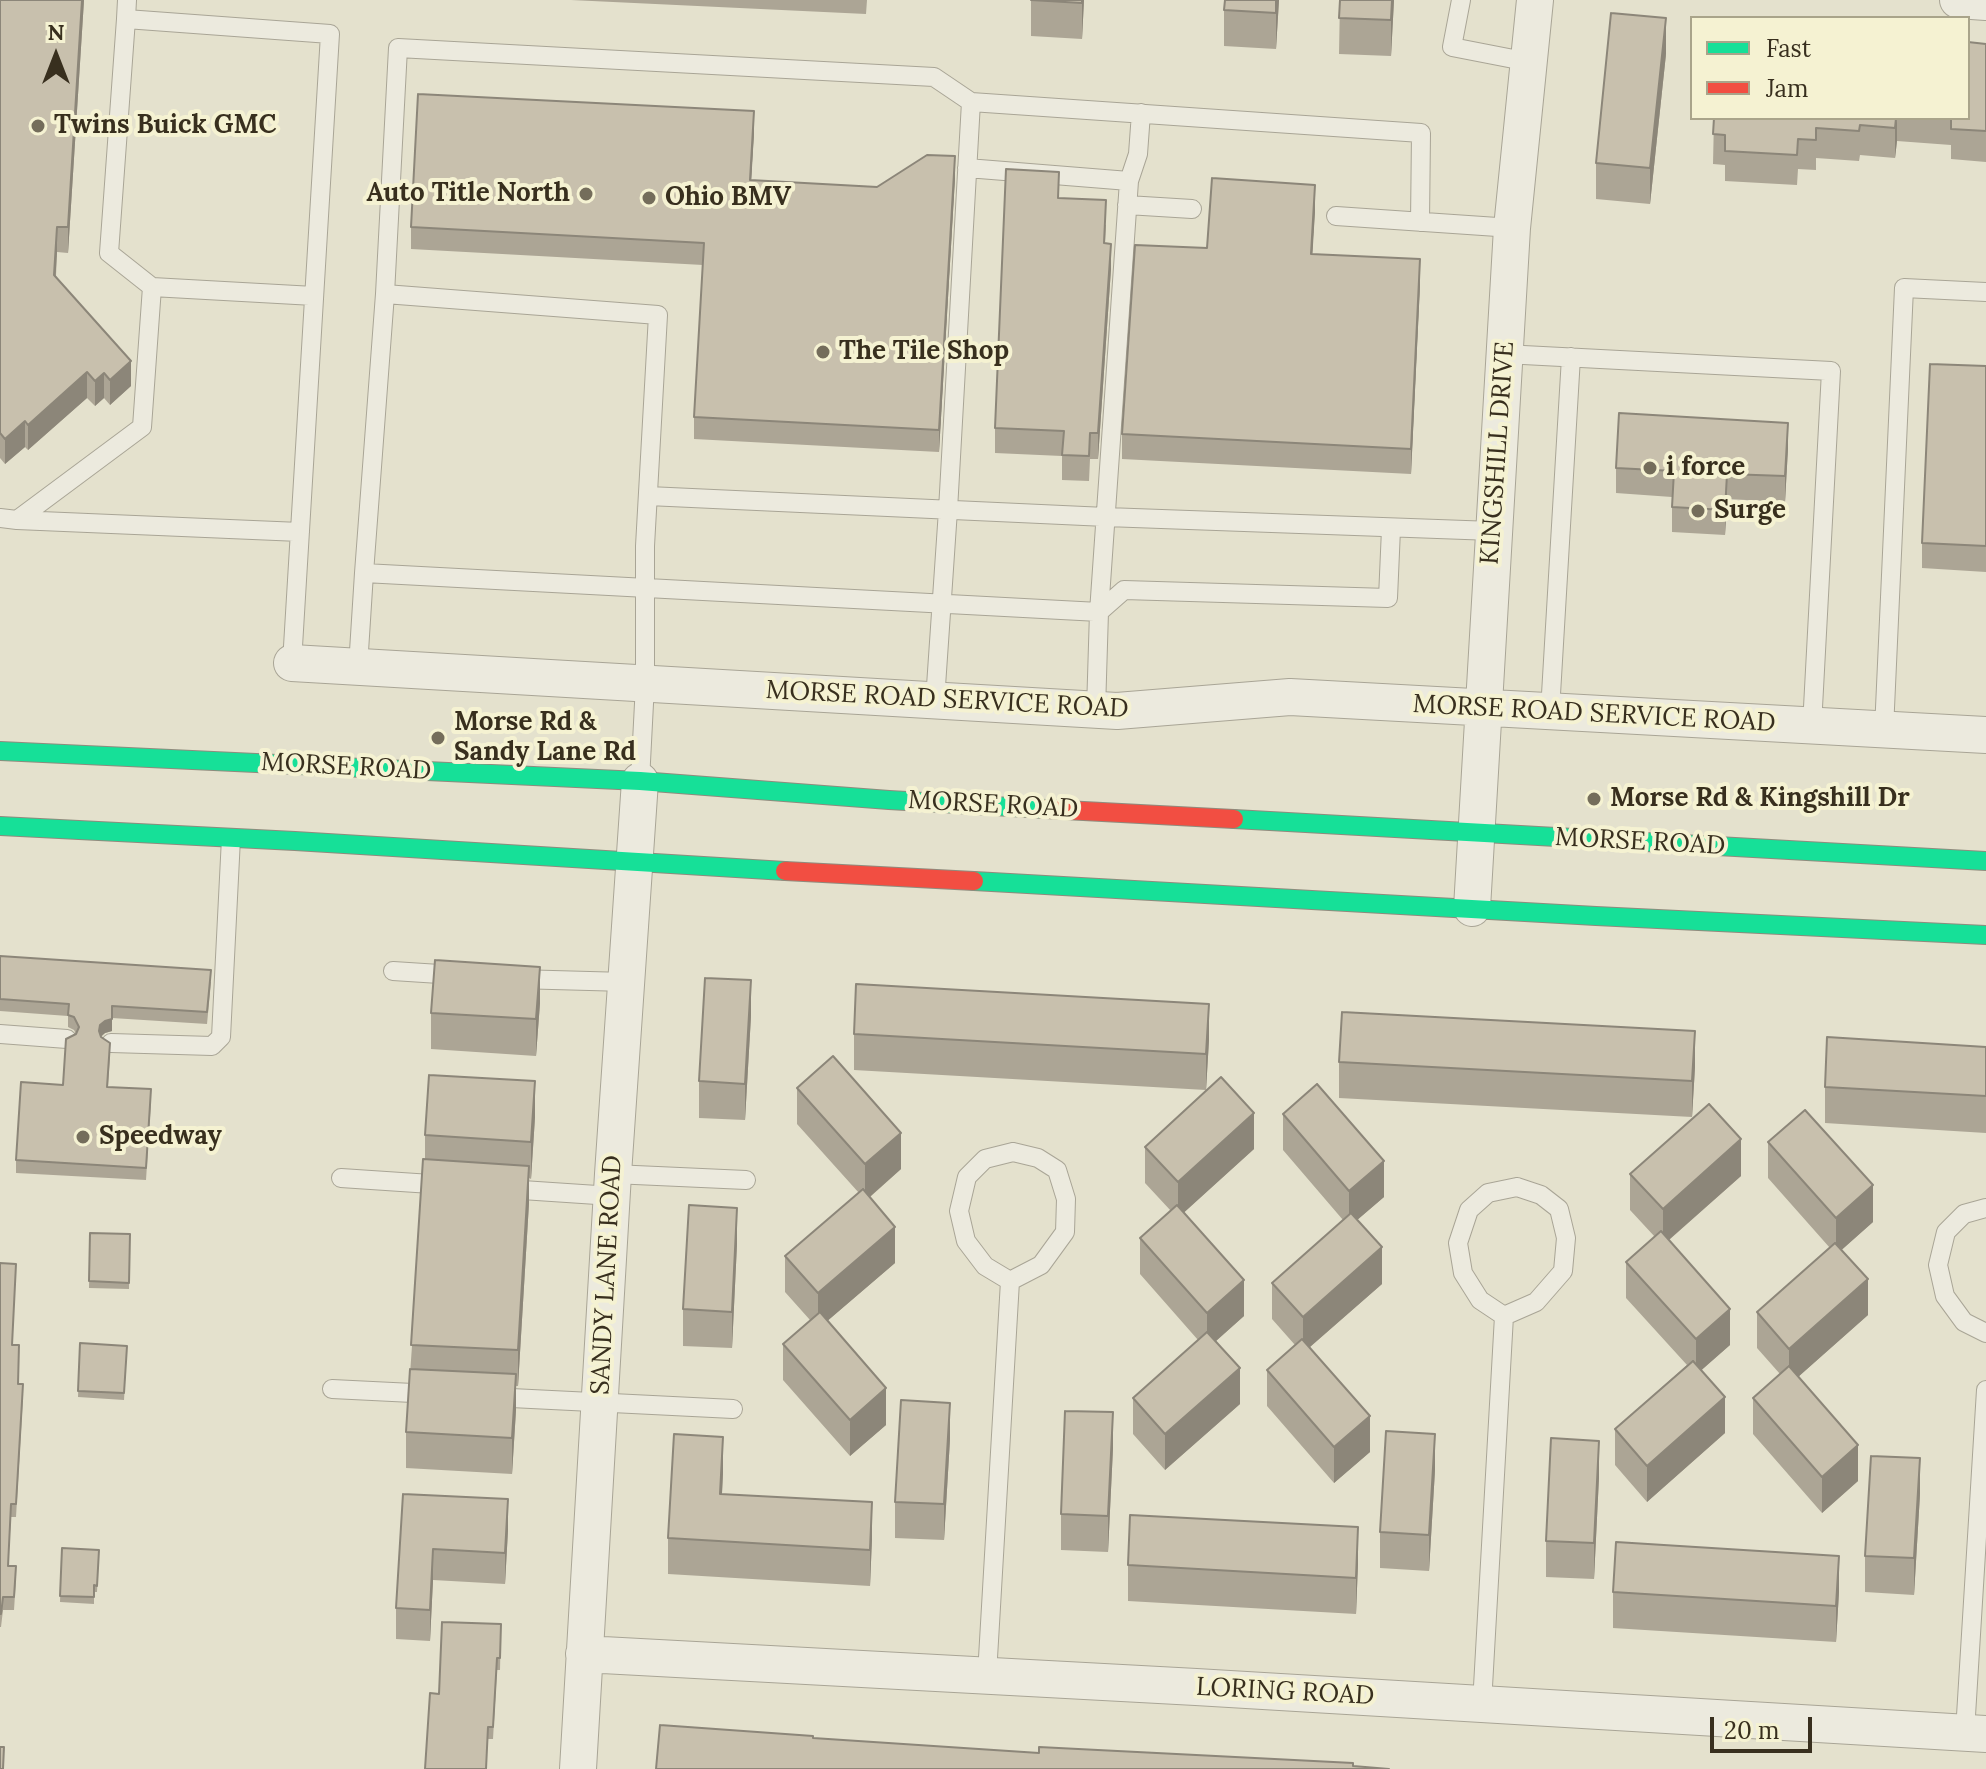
<!DOCTYPE html>
<html>
<head>
<meta charset="utf-8">
<style>
	body { margin:0 }
	#map { position:relative; width:1986px; height:1769px; overflow:hidden; background:#e4e1cd; font-family:Lora,serif }
	canvas { display:block }
	.legend { position:absolute; left:1690px; top:16px; width:280px; height:104px; box-sizing:border-box; background:#f5f2d2; border:2px solid #a9a48a; margin:0; padding:10px 14px; list-style:none; font-size:24px; color:#382f1e }
	.legend li { display:flex; align-items:center; gap:16px; height:40px }
	.legend b { width:40px; border:2px solid #a9a48a }
	.north { position:absolute; left:16px; top:16px; width:80px; height:80px; -webkit-text-stroke:6px #f5f2d2; paint-order:stroke; rotate:0deg; font-size:22px; font-weight:700; line-height:32px; text-align:center; color:#382f1e }
	.north::after { content:''; display:block; margin:auto; width:28px; height:36px; background:#382f1e; clip-path:polygon(50% 0,100% 100%,50% 72%,0 100%) }
	.scale { position:absolute; left:1710px; top:1717px; width:102px; height:36px; box-sizing:border-box; border:4px solid #382f1e; border-top:0; padding-left:10px; font-size:24px; line-height:28px; white-space:nowrap; color:#382f1e; -webkit-text-stroke:6px #f5f2d2; paint-order:stroke }
</style>
</head>
<body>
<div id="map">
<canvas width="1986" height="1769"></canvas>
<ul class="legend">
<li><b style="height:10px;background:#16e098"></b>Fast</li>
<li><b style="height:10px;background:#f24e42"></b>Jam</li>
</ul>
<div class="north">N</div>
<div class="scale">20 m</div>
</div>
<script>
const ctx = document.querySelector('canvas').getContext('2d');
ctx.lineJoin = 'round';
const poly = rows => new Path2D(rows.map(r => 'M' + r).join(''));
function stroke(path, color, width, dash) { ctx.strokeStyle = color; ctx.lineWidth = width; ctx.lineCap = dash ? 'butt' : 'round'; ctx.setLineDash(dash || []); ctx.stroke(path); }
function fill(path, color) { ctx.fillStyle = color; ctx.fill(path, 'evenodd'); }
function label(font, color, halo, rows, align = 'center') {
  ctx.font = font + ' Lora,serif'; ctx.lineWidth = 8; ctx.setLineDash([]); ctx.textBaseline = 'middle'; ctx.strokeStyle = halo; ctx.fillStyle = color; for (const [text, x, y, turn = 0] of rows) {
    ctx.save(); ctx.translate(x, y); ctx.rotate((+turn || 0) * Math.PI / 180); ctx.textAlign = isNaN(turn) ? turn : align; if (halo) ctx.strokeText(text, 0, 0); ctx.fillText(text, 0, 0); ctx.restore();
  }
}
const lane = poly([
	[127,0,126,19,330,34,292,663],
	[1461,0,1452,47,1529,62],
	[971,102,1421,133,1420,222],
	[967,168,1129,181,1099,612,1096,710],
	[1129,181,1138,154,1141,113],
	[1127,205,1192,209],
	[1336,216,1512,228],
	[152,287,314,296],
	[385,294,364,573,1099,612,1124,590,1388,598,1391,529],
	[1504,354,1831,371,1812,726],
	[648,496,1106,517,1493,531],
	[0,518,17,520,142,427,152,287,109,253,126,19],
	[17,520,300,532],
	[358,667,364,573],
	[1550,711,1571,357],
	[1884,730,1904,288,1986,292],
	[640,781,645,684,645,546,658,315,385,294,398,48,934,77,971,102,948,510,935,701],
	[393,971,455,975],
	[516,979,626,982],
	[0,1034,67,1039],
	[111,1043,212,1046,221,1037,231,838],
	[1013,1152,1038,1158,1057,1170,1066,1199,1065,1232,1041,1265,1010,1281,985,1266,966,1241,959,1211,967,1177,985,1159,1013,1152],
	[613,1174,746,1180],
	[341,1178,446,1185],
	[1517,1187,1541,1195,1559,1209,1566,1238,1563,1271,1536,1302,1504,1316,1480,1300,1463,1273,1458,1243,1469,1210,1488,1193,1517,1187],
	[507,1189,612,1196],
	[1986,1208,1964,1214,1946,1232,1938,1265,1945,1296,1964,1322,1986,1333],
	[332,1389,433,1394],
	[491,1397,733,1409],
	[987,1675,1010,1281],
	[1482,1704,1504,1316],
	[1965,1732,1986,1390]
]);
const street = poly([
	[1958,0,1986,2],
	[292,663,1117,711,1290,697,1986,735],
	[1472,908,1512,228,1535,0],
	[584,1654,1196,1687,1986,1734],
	[578,1769,613,1174,640,781]
]);
const fast = poly([
	[0,751,640,781,889,800,1046,809],
	[1234,819,1986,861],
	[0,826,295,841,785,871],
	[974,881,1596,916,1986,935]
]);
const jam = poly([
	[1046,809,1234,819],
	[785,871,974,881]
]);
const wall = poly([
	[0,0,84,0,68,253,57,252,56,276,131,386,110,405,104,398,95,406,87,398,28,450,25,447,5,464,0,458],
	[571,0,867,0,866,14],
	[1031,0,1084,0,1082,39,1031,36],
	[1279,0,1276,49,1224,46,1224,10],
	[1340,0,1394,0,1391,56,1339,54],
	[1986,44,1986,162,1951,159,1951,145,1897,141,1895,158,1860,155,1859,161,1816,158,1816,170,1798,169,1797,185,1725,181,1725,165,1713,164,1714,118,1968,118],
	[1666,54,1650,204,1596,199,1596,163],
	[754,133,751,180,877,187,955,178,939,452,694,439,694,417,703,265,411,249,411,227],
	[1059,198,1106,225,1105,243,1111,269,1098,459,1090,459,1089,481,1062,480,1062,456,995,453,995,428],
	[1315,211,1312,254,1420,285,1411,474,1122,459,1122,434,1207,248],
	[1986,366,1986,572,1922,568,1922,543],
	[1788,448,1785,502,1727,499,1725,535,1672,532,1672,497,1616,493,1616,468],
	[0,956,211,982,207,1024,112,1018,112,1031,105,1033,101,1037,110,1055,108,1087,151,1102,146,1180,16,1173,16,1160,63,1085,76,1034,74,1030,68,1027,68,1016,0,1011],
	[540,1003,536,1056,431,1049,431,1013],
	[751,1016,745,1120,699,1118,699,1081],
	[854,1034,1209,1040,1206,1090,854,1070],
	[1986,1047,1986,1133,1825,1123,1825,1087],
	[1339,1062,1695,1067,1692,1117,1339,1098],
	[797,1088,901,1169,870,1197,895,1263,827,1321,886,1425,850,1456,783,1380,783,1344,810,1320,785,1292,785,1256,859,1193,797,1124],
	[1283,1114,1384,1197,1357,1220,1382,1284,1310,1347,1370,1452,1334,1483,1267,1406,1267,1370,1295,1345,1272,1319,1272,1283,1343,1220,1283,1150],
	[535,1117,531,1179,529,1178,529,1203,518,1386,516,1386,516,1410,512,1474,406,1468,406,1432,425,1159,425,1135],
	[1768,1142,1873,1222,1841,1250,1868,1315,1798,1377,1858,1481,1822,1513,1753,1434,1753,1398,1780,1374,1757,1348,1757,1312,1830,1248,1768,1178],
	[1145,1147,1254,1149,1184,1212,1244,1316,1216,1341,1240,1404,1165,1470,1133,1434,1133,1398,1198,1340,1140,1274,1140,1238,1171,1211,1145,1183],
	[1630,1174,1741,1176,1669,1240,1730,1345,1701,1370,1725,1433,1647,1502,1615,1465,1615,1429,1687,1365,1626,1298,1626,1262,1655,1237,1630,1210],
	[90,1233,130,1234,129,1289,89,1288],
	[737,1244,732,1348,683,1346,683,1309],
	[0,1263,19,1384,23,1397,16,1517,11,1517,8,1566,16,1579,14,1610,3,1610,1,1627,0,1627],
	[80,1343,127,1346,124,1400,78,1397],
	[950,1439,944,1540,895,1538,895,1502],
	[1113,1448,1108,1552,1061,1550,1061,1514],
	[1435,1470,1429,1571,1380,1568,1380,1532],
	[723,1473,722,1494,872,1538,870,1586,668,1574,668,1538],
	[1599,1477,1594,1579,1546,1577,1546,1541],
	[403,1494,508,1530,505,1584,433,1580,430,1641,396,1639,396,1608],
	[1920,1494,1914,1595,1865,1592,1865,1556],
	[62,1548,99,1550,97,1592,94,1592,94,1604,60,1602],
	[1358,1563,1356,1614,1128,1601,1128,1565],
	[1613,1592,1839,1592,1836,1642,1613,1628],
	[501,1624,500,1670,497,1670,493,1739,488,1739,439,1694]
]);
const shadedWall = poly([
	[82,0,84,0,68,253,68,227],
	[1082,0,1084,0,1082,39],
	[1276,0,1279,0,1276,49],
	[1392,0,1394,0,1391,56,1391,20],
	[1666,18,1666,54,1650,204,1650,168],
	[754,111,754,133,750,202,750,180],
	[1897,118,1897,141,1895,158,1895,128],
	[955,156,955,178,939,452,939,430],
	[1315,185,1315,211,1311,279,1311,254],
	[57,227,57,252,54,300,54,275],
	[1111,244,1111,269,1098,459,1098,433],
	[1420,259,1420,285,1411,474,1411,449],
	[131,361,131,386,110,405,110,380],
	[87,372,87,398,28,450,28,425],
	[104,373,104,398,95,406,95,381],
	[25,421,25,447,5,464,5,439],
	[1788,423,1788,448,1785,502,1785,476],
	[1727,474,1727,499,1725,535,1725,510],
	[540,967,540,1003,536,1056,536,1019],
	[751,980,751,1016,745,1120,745,1084],
	[1209,1004,1209,1040,1206,1090,1206,1054],
	[112,1006,112,1031,105,1033,100,1037,99,1031,100,1025],
	[1695,1031,1695,1067,1692,1117,1692,1081],
	[535,1081,535,1117,531,1179,531,1142],
	[1254,1113,1254,1149,1178,1218,1178,1182],
	[901,1133,901,1169,865,1201,865,1164],
	[1741,1139,1741,1176,1663,1245,1663,1209],
	[1384,1161,1384,1197,1349,1227,1349,1191],
	[529,1166,529,1203,518,1386,518,1350],
	[1873,1185,1873,1222,1836,1255,1836,1218],
	[737,1208,737,1244,732,1348,732,1312],
	[895,1227,895,1263,818,1329,818,1293],
	[1382,1247,1382,1284,1303,1353,1303,1317],
	[1868,1279,1868,1315,1789,1385,1789,1349],
	[1244,1280,1244,1316,1207,1349,1207,1313],
	[1730,1309,1730,1345,1696,1375,1696,1339],
	[1240,1368,1240,1404,1165,1470,1165,1434],
	[516,1374,516,1410,512,1474,512,1438],
	[886,1388,886,1425,850,1456,850,1420],
	[1725,1397,1725,1433,1647,1502,1647,1466],
	[950,1403,950,1439,944,1540,944,1504],
	[1113,1412,1113,1448,1108,1552,1108,1516],
	[1370,1416,1370,1452,1334,1483,1334,1447],
	[1435,1434,1435,1470,1429,1571,1429,1535],
	[723,1437,723,1473,720,1530,720,1494],
	[1599,1441,1599,1477,1594,1579,1594,1543],
	[1858,1445,1858,1481,1822,1513,1822,1477],
	[1920,1458,1920,1494,1914,1595,1914,1558],
	[508,1499,508,1530,505,1584,505,1553],
	[872,1502,872,1538,870,1586,870,1550],
	[1358,1527,1358,1563,1356,1614,1356,1578],
	[433,1549,433,1580,430,1641,430,1610],
	[1839,1556,1839,1592,1836,1642,1836,1606]
]);
const building = poly([
	[0,0,82,0,68,227,57,227,54,275,131,361,110,380,104,373,95,381,87,372,28,425,25,421,5,439,0,433,0,0],
	[1031,0,1082,0,1082,3,1031,0],
	[1225,0,1276,0,1276,13,1224,10,1225,0],
	[1340,0,1392,0,1391,20,1339,18,1340,0],
	[1611,13,1666,18,1650,168,1596,163,1611,13],
	[1968,42,1986,44,1986,131,1951,129,1951,118,1968,118,1968,42],
	[418,94,754,111,750,180,877,187,927,155,955,156,939,430,694,417,704,243,411,227,418,94],
	[1714,118,1896,118,1895,128,1860,125,1859,131,1816,128,1816,140,1798,139,1797,155,1725,151,1725,135,1713,134,1714,118],
	[1006,169,1059,172,1058,198,1106,200,1104,243,1111,244,1098,433,1090,433,1089,456,1062,455,1064,431,995,428,1006,169],
	[1212,178,1315,185,1311,254,1420,259,1411,449,1122,434,1135,245,1207,248,1212,178],
	[1930,364,1986,366,1986,546,1922,543,1930,364],
	[1619,413,1788,423,1785,476,1727,474,1725,510,1672,507,1674,471,1616,468,1619,413],
	[0,956,211,970,207,1012,112,1006,112,1019,105,1021,100,1025,99,1031,101,1037,110,1043,107,1087,151,1089,146,1168,16,1160,21,1082,63,1085,66,1039,76,1034,79,1027,74,1017,68,1015,69,1004,0,999,0,956],
	[435,960,540,967,536,1019,431,1013,435,960],
	[705,978,751,980,745,1084,699,1081,705,978],
	[856,984,1209,1004,1206,1054,854,1034,856,984],
	[1342,1012,1695,1031,1692,1081,1339,1062,1342,1012],
	[1827,1037,1986,1047,1986,1096,1825,1087,1827,1037],
	[833,1056,901,1133,865,1164,797,1088,833,1056],
	[429,1075,535,1081,531,1142,425,1135,429,1075],
	[1221,1077,1254,1113,1178,1182,1145,1147,1221,1077],
	[1317,1084,1384,1161,1349,1191,1283,1114,1317,1084],
	[1709,1104,1741,1139,1663,1209,1630,1174,1709,1104],
	[1805,1110,1873,1185,1836,1218,1768,1142,1805,1110],
	[423,1159,529,1166,518,1350,411,1345,423,1159],
	[863,1189,895,1227,818,1293,785,1256,863,1189],
	[689,1205,737,1208,732,1312,683,1309,689,1205],
	[1177,1205,1244,1280,1207,1313,1140,1238,1177,1205],
	[1351,1213,1382,1247,1303,1317,1272,1283,1351,1213],
	[1661,1231,1730,1309,1696,1339,1626,1262,1661,1231],
	[90,1233,130,1234,129,1283,89,1281,90,1233],
	[1835,1243,1868,1279,1789,1349,1757,1312,1835,1243],
	[0,1263,16,1264,12,1345,19,1345,18,1384,23,1384,16,1504,11,1504,8,1566,16,1566,14,1597,3,1597,1,1614,0,1614,0,1263],
	[820,1312,886,1388,850,1420,783,1344,820,1312],
	[1207,1332,1240,1368,1165,1434,1133,1398,1207,1332],
	[1302,1339,1370,1416,1334,1447,1267,1370,1302,1339],
	[80,1343,127,1346,124,1393,78,1391,80,1343],
	[1693,1361,1725,1397,1647,1466,1615,1429,1693,1361],
	[1789,1366,1858,1445,1822,1477,1753,1398,1789,1366],
	[410,1369,516,1374,512,1438,406,1432,410,1369],
	[901,1400,950,1403,944,1504,895,1502,901,1400],
	[1065,1411,1113,1412,1108,1516,1061,1514,1065,1411],
	[1386,1431,1435,1434,1429,1535,1380,1532,1386,1431],
	[674,1434,723,1437,720,1494,872,1502,870,1550,668,1538,674,1434],
	[1551,1438,1599,1441,1594,1543,1546,1541,1551,1438],
	[1871,1456,1920,1458,1914,1558,1865,1556,1871,1456],
	[403,1494,508,1499,505,1553,433,1549,430,1610,396,1608,403,1494],
	[1130,1515,1358,1527,1356,1578,1128,1565,1130,1515],
	[1616,1542,1839,1556,1836,1606,1613,1592,1616,1542],
	[62,1548,99,1550,97,1586,94,1585,94,1597,60,1596,62,1548],
	[442,1622,501,1624,500,1658,497,1658,493,1727,488,1727,486,1769,425,1769,430,1693,439,1694,442,1622],
	[660,1725,813,1736,813,1738,1039,1753,1039,1747,1353,1763,1353,1766,1389,1769,656,1769,660,1725],
	[0,1747,4,1747,3,1769,0,1769,0,1747]
]);
const markers = [
	[38,126,8,"#746d5b"],
	[586,194,8,"#746d5b"],
	[649,198,8,"#746d5b"],
	[823,352,8,"#746d5b"],
	[1650,468,8,"#746d5b"],
	[1698,511,8,"#746d5b"],
	[438,738,8,"#746d5b"],
	[1594,799,8,"#746d5b"],
	[83,1137,8,"#746d5b"]
];
const poiNames = [
	["Twins Buick GMC",54,126],
	["Auto Title North",570,194,"right"],
	["Ohio BMV",665,198],
	["The Tile Shop",839,352],
	["i force",1666,468],
	["Surge",1714,511],
	["Morse Rd &",454,723],
	["Sandy Lane Rd",454,753],
	["Morse Rd & Kingshill Dr",1610,799],
	["Speedway",99,1137]
];
const streetNames = [
	["KINGSHILL DRIVE",1498,453,-86],
	["MORSE ROAD SERVICE ROAD",947,700,3],
	["MORSE ROAD SERVICE ROAD",1594,714,3],
	["MORSE ROAD",346,767,3],
	["MORSE ROAD",993,805,3],
	["MORSE ROAD",1640,842,3],
	["SANDY LANE ROAD",607,1275,-87],
	["LORING ROAD",1285,1692,3]
];
stroke(lane, '#a9a596', 20);
stroke(street, '#a9a596', 38);
stroke(fast, '#8f8b7d', 20);
stroke(jam, '#8f8b7d', 20);
stroke(lane, '#eceade', 18);
stroke(street, '#eceade', 36);
stroke(fast, '#16e098', 18);
stroke(jam, '#f24e42', 18);
fill(wall, '#aca595');
fill(shadedWall, '#8c8679');
fill(building, '#c8c0ad');
stroke(building, '#8c8679', 2);
for (const [x, y, r, color] of markers) { const dot = new Path2D(); dot.arc(x, y, r, 0, 2 * Math.PI); ctx.fillStyle = color; ctx.fill(dot); stroke(dot, '#f5f2d2', 3); }
label('bold 26px', '#382f1e', '#f5f2d2', poiNames, 'left');
label('26px', '#382f1e', '#f5f2d2', streetNames);
</script>
</body>
</html>
